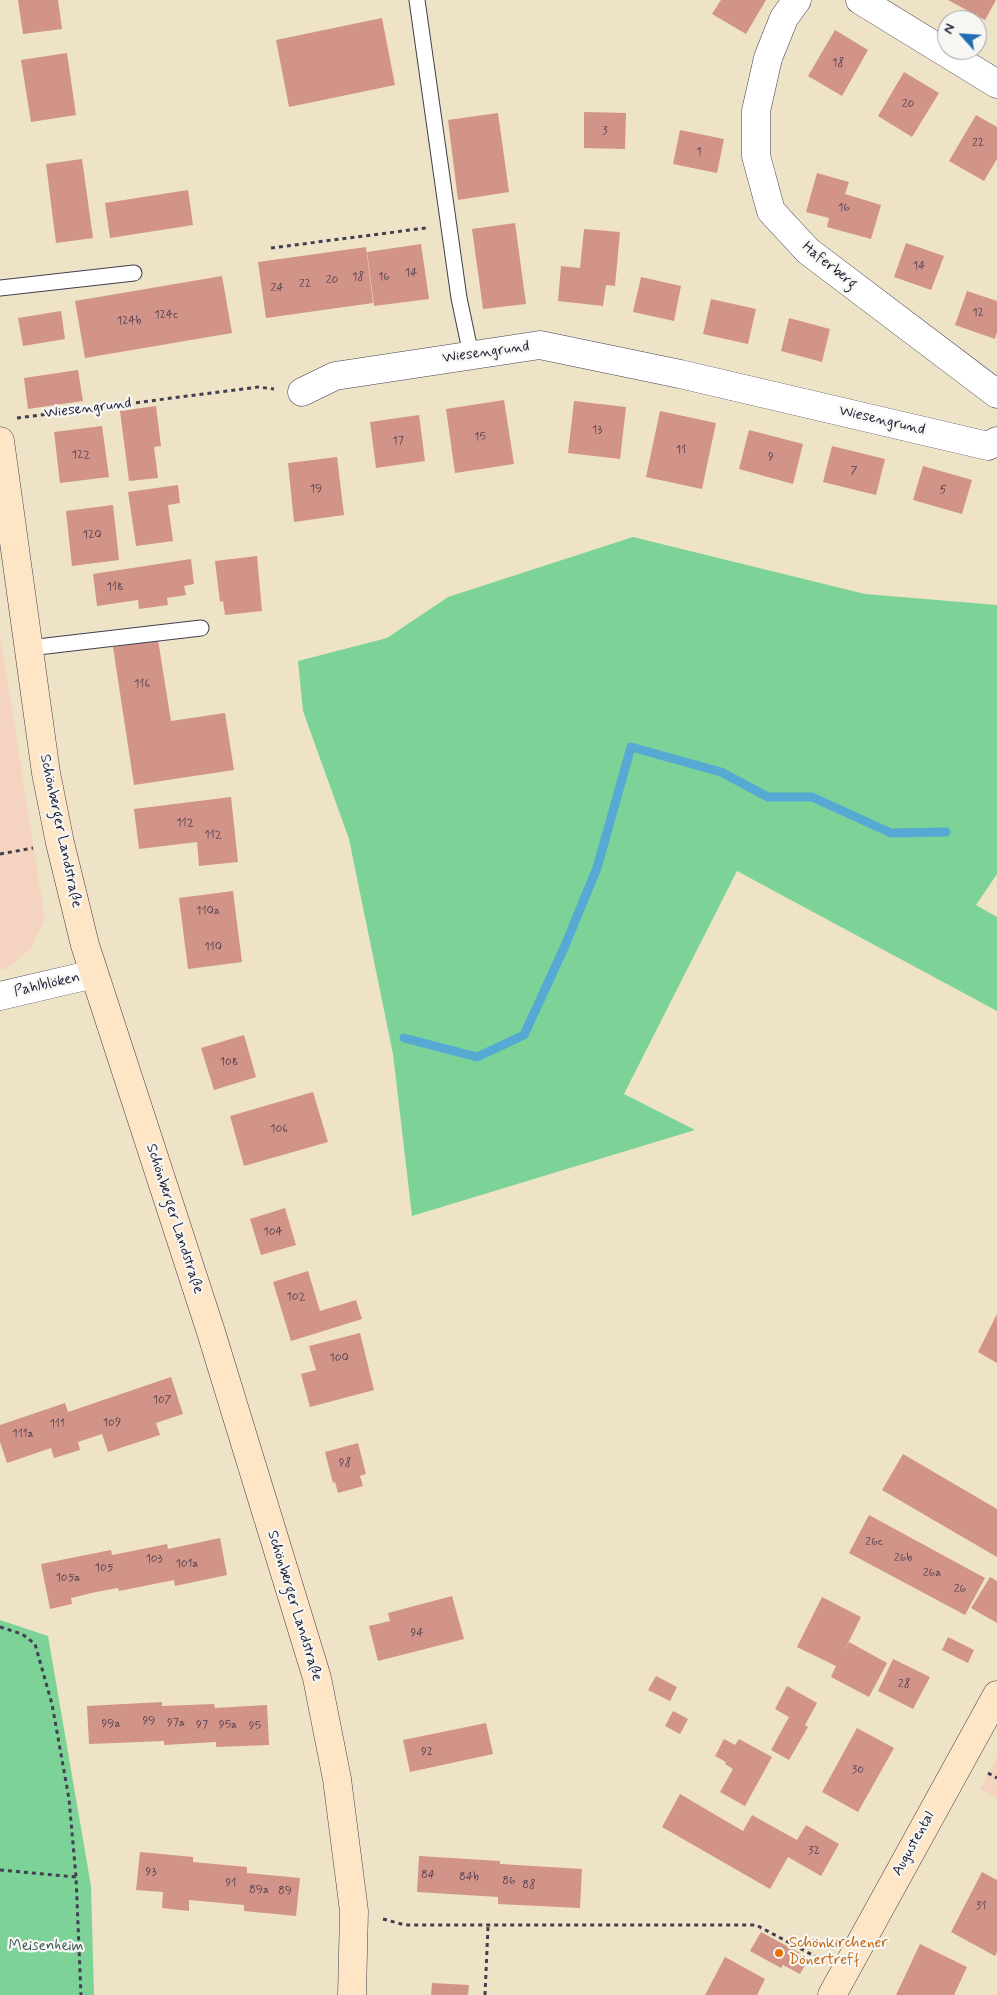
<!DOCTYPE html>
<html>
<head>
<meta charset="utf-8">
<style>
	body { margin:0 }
	#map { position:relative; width:997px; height:1995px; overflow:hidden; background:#eee3c6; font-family:Mynerve,sans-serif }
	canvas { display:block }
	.north { position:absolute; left:937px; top:10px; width:50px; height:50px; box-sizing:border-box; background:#f6f6f2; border:1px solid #a1a1a9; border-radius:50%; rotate:296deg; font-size:14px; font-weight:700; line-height:20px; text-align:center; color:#22223b }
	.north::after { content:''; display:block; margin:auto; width:18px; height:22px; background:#1f6fb2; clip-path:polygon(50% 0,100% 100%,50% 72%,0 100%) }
</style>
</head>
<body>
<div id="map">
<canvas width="997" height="1995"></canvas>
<div class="north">N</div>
</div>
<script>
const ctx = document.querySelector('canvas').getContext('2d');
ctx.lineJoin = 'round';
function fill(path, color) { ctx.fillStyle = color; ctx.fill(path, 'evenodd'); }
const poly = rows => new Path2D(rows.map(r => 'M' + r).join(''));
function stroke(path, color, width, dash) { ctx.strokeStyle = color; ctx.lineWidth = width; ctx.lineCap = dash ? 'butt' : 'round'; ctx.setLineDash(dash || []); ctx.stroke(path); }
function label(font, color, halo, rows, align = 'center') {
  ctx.font = font + ' Mynerve,sans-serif'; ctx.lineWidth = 4.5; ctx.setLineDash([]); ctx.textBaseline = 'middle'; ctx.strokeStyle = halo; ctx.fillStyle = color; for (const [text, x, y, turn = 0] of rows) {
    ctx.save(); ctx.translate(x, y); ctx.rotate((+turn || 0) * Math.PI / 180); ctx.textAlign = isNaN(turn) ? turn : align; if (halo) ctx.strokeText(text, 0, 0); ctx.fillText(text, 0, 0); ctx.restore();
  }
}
const built = poly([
	[0,633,45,920,31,948,8,968,0,970],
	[997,1757,997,1799,980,1789]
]);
const green = poly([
	[633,537,865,594,997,605,997,874,976,905,997,917,997,1011,737,871,624,1094,695,1130,412,1216,393,1054,349,839,303,711,298,661,387,638,448,597],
	[0,1620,48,1636,91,1886,94,1995,0,1995]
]);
const stream = poly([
	[404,1038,477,1057,524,1035,564,948,597,868,631,747,721,772,768,797,812,797,891,833,946,832]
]);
const building = poly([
	[18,0,58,0,62,29,23,34],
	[721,0,766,0,746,34,712,14],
	[948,0,996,0,985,20],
	[382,18,395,85,289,107,276,40],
	[835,30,868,50,842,96,808,76],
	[67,53,76,115,31,122,21,60],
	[904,72,939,93,912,137,878,116],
	[584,112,626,113,625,149,584,148],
	[498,113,509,192,458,200,448,120],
	[976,115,997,127,997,159,984,181,949,161],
	[680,130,724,139,717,173,673,164],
	[82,159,93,238,56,243,46,164],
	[817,173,849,182,845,194,881,205,871,239,827,227,829,218,806,212],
	[188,190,193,225,110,238,105,203],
	[515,223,526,304,483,309,472,229],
	[584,229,620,232,615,286,606,285,603,306,558,301,561,266,580,268],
	[906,243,944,256,931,290,894,277],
	[421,244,429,299,374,306,367,252],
	[366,247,373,303,266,318,258,262],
	[222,276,232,333,85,358,75,301],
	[641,277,681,286,674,321,633,312],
	[967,291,997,301,997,332,995,339,955,325],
	[711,299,756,309,748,344,703,334],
	[61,311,65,339,23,346,18,318],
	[789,318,830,329,822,362,781,351],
	[78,370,83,401,28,409,24,378],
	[504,400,514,464,455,473,446,409],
	[574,401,626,407,620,459,568,453],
	[156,406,161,446,154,447,158,478,129,481,120,411],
	[660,411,716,423,702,489,646,477],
	[419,415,425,461,376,468,370,422],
	[102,426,109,477,60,483,54,432],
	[749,430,803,444,793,484,739,469],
	[832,446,885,459,876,495,823,482],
	[337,457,344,515,294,522,288,463],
	[923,466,972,480,962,514,913,500],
	[178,485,180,503,168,505,173,541,136,546,128,492],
	[113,505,119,560,72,566,66,511],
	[257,556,262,611,225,615,223,601,220,602,215,561],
	[191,559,194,584,184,586,186,595,167,598,168,605,139,609,138,600,97,606,93,574],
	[158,640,171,721,225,713,234,770,134,785,113,647],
	[231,797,238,862,199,866,197,842,139,849,134,809],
	[233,891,242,962,188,969,179,898],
	[244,1035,256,1077,214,1090,201,1048],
	[313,1092,328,1142,244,1166,230,1116],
	[285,1208,296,1245,261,1255,250,1219],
	[308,1271,320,1311,356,1300,362,1319,291,1341,273,1282],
	[997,1314,997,1363,978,1352],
	[360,1333,374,1390,310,1407,301,1374,316,1370,309,1346],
	[171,1377,183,1414,156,1423,160,1435,108,1452,102,1434,78,1442,80,1450,54,1458,51,1448,7,1463,0,1442,0,1425,65,1403,68,1412],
	[358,1443,366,1474,360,1476,363,1486,338,1493,335,1482,333,1483,325,1452],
	[903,1454,997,1509,997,1557,882,1490],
	[869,1515,985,1578,965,1615,849,1553],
	[220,1538,227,1575,175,1586,174,1580,119,1591,118,1588,96,1592,71,1598,72,1604,50,1609,41,1564,111,1550,112,1555,167,1544,168,1549],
	[990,1577,997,1581,997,1623,971,1608],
	[452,1596,464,1639,378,1661,369,1626,390,1621,388,1613],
	[822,1597,861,1617,843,1653,849,1642,887,1663,869,1697,831,1677,836,1666,797,1647],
	[948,1637,974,1650,968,1663,942,1650],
	[893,1659,930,1677,913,1709,878,1691],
	[656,1676,677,1687,670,1701,648,1690],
	[787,1686,817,1703,805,1725,808,1727,789,1760,771,1750,789,1717,775,1709],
	[162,1702,162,1706,214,1704,215,1708,267,1705,269,1745,216,1747,216,1742,164,1745,164,1741,89,1744,87,1706],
	[673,1711,688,1719,680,1734,665,1726],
	[486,1723,493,1754,410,1772,403,1740],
	[857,1728,894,1748,858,1812,822,1792],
	[724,1739,735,1745,739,1739,772,1757,745,1806,720,1792,733,1769,725,1764,726,1762,715,1756],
	[680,1794,743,1831,752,1815,797,1840,806,1825,839,1844,821,1876,788,1857,770,1889,662,1827],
	[140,1852,193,1857,193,1862,247,1867,247,1873,300,1878,296,1916,244,1911,244,1905,189,1900,189,1911,162,1908,163,1892,136,1890],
	[419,1856,500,1861,500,1864,582,1869,580,1908,498,1904,498,1897,417,1892],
	[982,1872,997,1880,997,1952,995,1956,951,1932],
	[761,1932,809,1958,800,1974,783,1965,781,1968,750,1951],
	[920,1944,967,1967,954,1995,896,1995],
	[725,1957,765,1979,757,1995,705,1995],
	[432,1983,469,1985,468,1995,431,1995]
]);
const path = poly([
	[271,248,426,228],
	[17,418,258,387,274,389],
	[0,854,33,848],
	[0,1627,22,1634,35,1644,52,1704,69,1799,76,1877,81,1995],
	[988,1773,997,1778],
	[0,1870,76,1877],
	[383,1919,405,1925,756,1925,820,1959],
	[485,1995,488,1926]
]);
const lane = poly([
	[417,0,459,298,471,355],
	[0,288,134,273],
	[29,648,201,628]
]);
const street = poly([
	[797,0,784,18,768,58,756,111,756,156,771,211,808,251,997,394],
	[860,0,997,84],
	[302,392,335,376,540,345,680,374,988,446,997,441],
	[0,996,94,974]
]);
const secondary = poly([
	[0,441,46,773,60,843,85,945,211,1332,317,1678,337,1779,354,1911,352,1995],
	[832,1995,997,1695]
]);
const markers = [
	[779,1953,5,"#e8710a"]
];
const numberNames = [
	["18",838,63],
	["20",908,104],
	["3",605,131],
	["22",978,143],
	["1",699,152],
	["16",844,208],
	["14",919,266],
	["14",411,273],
	["18",358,277],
	["16",384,277],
	["20",332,280],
	["22",305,284],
	["24",277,288],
	["12",978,313],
	["124c",166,315],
	["124b",129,321],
	["13",597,430],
	["15",480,437],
	["17",398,441],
	["11",681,450],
	["122",81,455],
	["9",771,457],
	["7",854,471],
	["19",316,489],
	["5",943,490],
	["120",92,535],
	["118",115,587],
	["116",142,684],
	["112",185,823],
	["112",213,835],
	["110a",208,911],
	["110",213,947],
	["108",229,1062],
	["106",279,1129],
	["104",273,1232],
	["102",296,1297],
	["100",339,1358],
	["107",162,1400],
	["109",112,1423],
	["111",57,1424],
	["111a",23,1434],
	["98",345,1463],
	["26c",874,1542],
	["26b",903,1558],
	["103",154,1559],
	["101a",187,1564],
	["105",104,1568],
	["26a",932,1573],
	["105a",68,1578],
	["26",960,1589],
	["94",417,1633],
	["28",904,1684],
	["99",149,1721],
	["97a",176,1723],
	["99a",111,1724],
	["97",202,1725],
	["95a",228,1725],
	["95",255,1726],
	["92",427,1752],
	["30",858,1770],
	["32",814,1851],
	["93",151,1872],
	["84",428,1875],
	["84b",469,1877],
	["86",509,1881],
	["91",231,1883],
	["88",529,1885],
	["89a",259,1890],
	["89",285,1891],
	["31",981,1906]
];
const streetNames = [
	["Haferberg",829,266,39],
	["Wiesengrund",486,353,-8],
	["Wiesengrund",88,409,-7],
	["Wiesengrund",882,421,13],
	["Schönberger Landstraße",60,831,78],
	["Pahlblöken",47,985,-13],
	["Schönberger Landstraße",174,1219,72],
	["Schönberger Landstraße",294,1606,73],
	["Augustental",914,1844,-61]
];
const foodNames = [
	["Schönkirchener",789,1944],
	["Dönertreff",789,1961]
];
const parkNames = [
	["Meisenheim",46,1947]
];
fill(built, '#f5d3c1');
fill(green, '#7dd397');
stroke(stream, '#56a9d2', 9);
fill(building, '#d29388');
stroke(lane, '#413f50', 17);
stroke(street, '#413f50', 29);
stroke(secondary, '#413f50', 29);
stroke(path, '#413f50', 3, [4, 4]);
stroke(lane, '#fff', 15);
stroke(street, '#fff', 28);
stroke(secondary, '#fde5c5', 28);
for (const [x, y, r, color] of markers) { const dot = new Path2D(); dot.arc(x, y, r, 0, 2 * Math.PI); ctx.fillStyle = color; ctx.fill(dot); stroke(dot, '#f6f6f2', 2); }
label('12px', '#4e3e4e', null, numberNames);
label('15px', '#22223b', '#f6f6f2', streetNames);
label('15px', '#c56008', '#f6f6f2', foodNames, 'left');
label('15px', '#3d5757', '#f6f6f2', parkNames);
</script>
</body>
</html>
